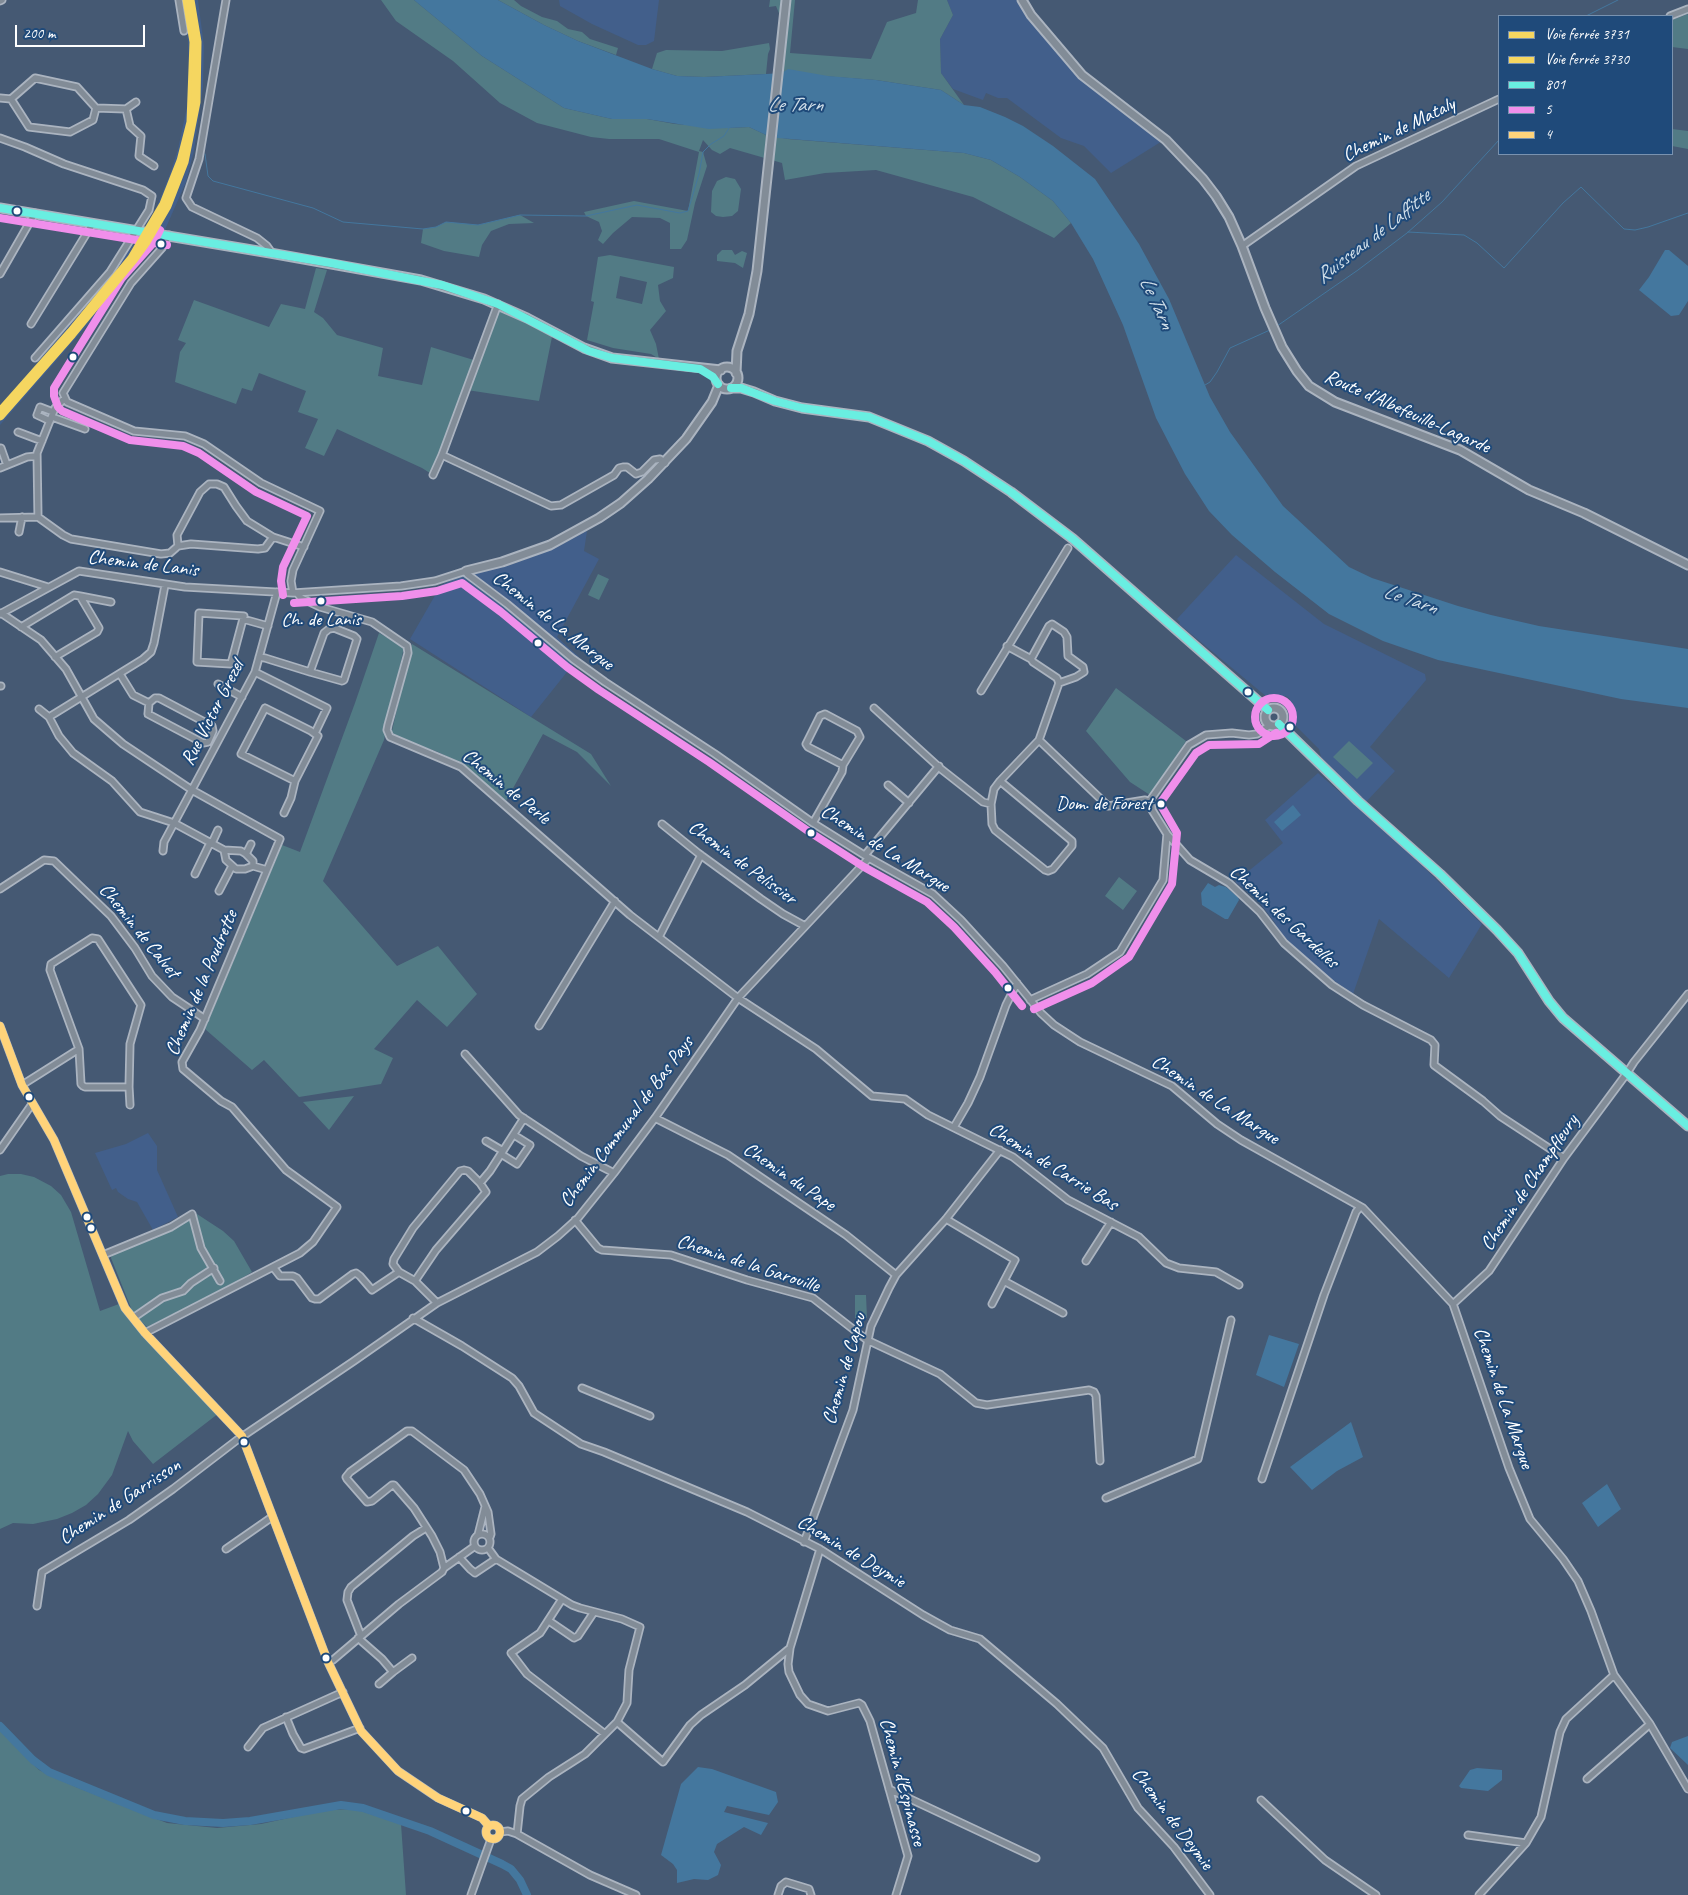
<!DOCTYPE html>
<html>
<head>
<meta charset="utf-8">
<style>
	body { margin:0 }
	#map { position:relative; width:1688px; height:1895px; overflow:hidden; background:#455973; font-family:Caveat,sans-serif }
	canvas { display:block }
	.legend { position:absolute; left:1498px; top:15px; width:175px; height:140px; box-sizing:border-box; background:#1f4a7a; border:1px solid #7992af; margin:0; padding:6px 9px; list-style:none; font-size:15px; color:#fff }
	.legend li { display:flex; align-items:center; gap:10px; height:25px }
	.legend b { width:25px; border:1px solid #7992af }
	.scale { position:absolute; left:15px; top:25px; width:130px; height:22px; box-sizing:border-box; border:2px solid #fff; border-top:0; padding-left:6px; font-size:15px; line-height:18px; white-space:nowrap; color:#fff; -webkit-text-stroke:4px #1f4a7a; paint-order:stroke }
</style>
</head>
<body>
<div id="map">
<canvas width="1688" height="1895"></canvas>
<ul class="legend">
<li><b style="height:6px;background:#f5d660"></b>Voie ferrée 3731</li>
<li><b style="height:6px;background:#f5d660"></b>Voie ferrée 3730</li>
<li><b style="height:6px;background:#69eee1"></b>801</li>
<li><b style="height:6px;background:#f08feb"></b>5</li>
<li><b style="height:6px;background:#ffd37a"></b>4</li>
</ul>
<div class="scale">200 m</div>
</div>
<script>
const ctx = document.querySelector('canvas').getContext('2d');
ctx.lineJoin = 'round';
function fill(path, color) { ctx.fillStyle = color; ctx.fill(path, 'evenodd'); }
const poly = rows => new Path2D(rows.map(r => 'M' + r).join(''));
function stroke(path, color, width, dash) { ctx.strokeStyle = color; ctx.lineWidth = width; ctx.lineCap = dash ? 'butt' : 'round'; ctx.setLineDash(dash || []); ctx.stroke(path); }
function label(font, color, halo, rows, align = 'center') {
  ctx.font = font + ' Caveat,sans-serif'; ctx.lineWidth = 4; ctx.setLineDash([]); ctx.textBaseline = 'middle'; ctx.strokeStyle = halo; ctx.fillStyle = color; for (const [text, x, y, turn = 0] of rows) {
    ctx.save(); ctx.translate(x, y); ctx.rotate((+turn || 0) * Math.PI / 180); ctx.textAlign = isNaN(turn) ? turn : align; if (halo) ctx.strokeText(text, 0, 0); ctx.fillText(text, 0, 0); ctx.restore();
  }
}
const built = poly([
	[182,0,198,0,204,46,203,87,194,151,186,182,164,232,144,228,155,211,170,174,178,149,187,107,189,65,188,41],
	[559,0,659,0,654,41,646,45,638,45,592,24,560,6],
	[947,0,1025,0,1051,34,1091,79,1135,109,1167,138,1111,173,1084,146,1061,138,1007,98,998,98,986,93,983,100,953,89,941,73,940,39,953,15],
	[141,234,159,237,119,289,0,425,0,406,108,280],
	[587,531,584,551,599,559,557,637,579,657,531,717,410,639,441,585,456,578,513,564,555,548],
	[1236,555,1324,624,1425,674,1426,680,1370,747,1395,771,1366,802,1321,757,1319,749,1290,720,1288,712,1290,699,1286,696,1275,700,1267,697,1179,624,1180,622,1177,619],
	[1318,773,1406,850,1482,924,1449,978,1379,919,1353,994,1330,978,1280,935,1275,923,1256,898,1235,882,1283,843,1265,820],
	[148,1133,157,1146,157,1170,178,1217,153,1230,137,1202,128,1199,118,1192,116,1188,112,1190,95,1153,126,1144]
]);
const green = poly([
	[381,0,414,0,482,56,564,108,612,119,647,119,675,124,729,128,749,127,766,135,788,139,964,153,991,160,1020,177,1053,201,1071,223,1054,238,973,197,876,170,825,173,785,180,782,163,730,148,720,154,712,150,703,140,699,151,703,152,707,166,695,203,687,240,681,249,670,249,670,223,660,218,632,217,613,233,603,244,598,240,602,231,599,222,586,216,584,212,634,201,688,211,699,152,659,139,609,139,591,137,537,123,500,103,453,61,396,21],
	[498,0,514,0,521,6,542,17,557,21,568,29,582,32,590,39,618,48,616,55,578,41,544,25],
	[770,0,795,0,790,53,871,59,887,22,916,13,918,0,947,0,953,15,940,39,941,73,964,105,941,90,876,80,782,73,788,19,781,18,776,6,769,7],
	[1688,14,1688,49,1672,47,1672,20],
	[769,43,770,49,768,54,766,74,704,77,677,76,652,69,657,53,666,50,722,51],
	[1672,129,1688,131,1688,149,1672,146],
	[726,177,735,179,741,189,738,211,732,216,723,217,716,216,711,212,712,191,717,181],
	[520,215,534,223,509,224,491,231,482,245,479,257,444,251,421,243,423,229,436,227,446,222,478,225],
	[722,250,732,250,735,255,742,251,747,253,743,268,735,263,717,261,717,255],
	[610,255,674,267,673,278,658,285,660,301,666,311,650,330,656,344,659,359,651,354,613,348,587,340,594,302,591,301,598,257],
	[620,276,647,282,642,304,616,298],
	[316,268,327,270,314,312,323,318,337,335,383,348,378,376,422,385,431,347,477,361,498,304,553,332,539,401,467,390,433,475,422,468,337,429,324,456,305,448,318,419,298,412,306,391,259,373,252,391,242,388,236,404,175,382,180,352,186,343,178,340,194,300,269,327,281,304,305,309],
	[598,574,609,579,599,600,588,595],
	[379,633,404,647,384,740,323,881,397,966,438,946,477,994,447,1027,417,1000,374,1049,393,1058,381,1084,299,1097,264,1060,252,1070,205,1029,282,845,300,852,355,703],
	[412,644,591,754,611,786,577,752,543,734,506,801,462,764,438,752,391,735],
	[1116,688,1186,741,1150,795,1130,782,1086,731],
	[1349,741,1373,763,1357,779,1333,757],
	[1119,877,1137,891,1123,910,1105,896],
	[354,1096,329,1130,303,1102],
	[8,1174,21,1174,34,1177,51,1186,61,1195,71,1212,100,1311,119,1304,129,1320,142,1334,219,1413,153,1464,133,1441,128,1431,112,1475,98,1494,86,1505,72,1513,57,1519,33,1524,13,1523,0,1529,0,1176],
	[197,1214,223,1231,234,1241,252,1272,224,1289,147,1327,133,1313,111,1258,112,1254,172,1231],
	[855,1295,866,1295,867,1318,855,1318],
	[0,1730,39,1770,76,1787,167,1823,217,1828,261,1824,325,1810,355,1809,401,1824,406,1895,0,1895]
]);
const water = poly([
	[414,0,498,0,544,25,578,41,652,69,677,76,704,77,766,74,782,73,788,69,828,76,876,80,941,90,964,105,980,107,1005,117,1023,126,1053,146,1095,179,1139,244,1169,299,1210,397,1230,432,1283,506,1349,567,1372,578,1458,606,1491,615,1539,626,1688,649,1688,708,1621,699,1438,660,1383,641,1329,614,1275,572,1232,535,1209,511,1185,474,1156,418,1123,325,1093,259,1071,223,1053,201,1020,177,991,160,964,153,778,138,766,135,749,127,709,129,647,119,612,119,564,108,482,56],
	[1665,250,1669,250,1688,266,1688,301,1679,315,1671,316,1639,290,1649,277],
	[1293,805,1301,815,1282,831,1274,822],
	[1208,883,1215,887,1219,885,1226,887,1238,897,1239,900,1228,919,1225,919,1202,905,1201,893],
	[1269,1335,1299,1344,1284,1387,1256,1375],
	[1351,1422,1363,1457,1337,1471,1312,1490,1290,1467],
	[1607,1484,1621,1509,1598,1527,1582,1503],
	[1688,1736,1688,1765,1670,1748,1672,1742],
	[698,1767,712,1769,776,1792,778,1802,769,1815,727,1806,724,1812,768,1823,761,1835,744,1827,717,1844,714,1852,721,1865,718,1875,708,1880,694,1879,677,1883,677,1870,673,1864,661,1855,681,1784],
	[1477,1768,1502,1770,1502,1780,1488,1791,1461,1788,1459,1786,1470,1770]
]);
const stream = poly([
	[1586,16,1618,0],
	[205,154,208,176,213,181,313,208,343,222,423,229,436,227,446,222,478,225,520,215,586,216,637,205,680,213,688,211,699,174,703,152,711,144,724,136,729,128],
	[1408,232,1464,235,1477,243,1504,268,1563,203,1581,187,1624,229,1635,230,1648,227,1688,213],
	[1277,326,1358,270,1407,233,1442,202,1499,140],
	[1205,385,1210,382,1217,372,1230,348,1270,330]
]);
const river = poly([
	[0,1726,33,1760,49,1772,154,1815,185,1821,223,1823,250,1821,341,1805,363,1808,430,1831,502,1864,511,1869,520,1880,527,1895]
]);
const minor = poly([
	[179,0,184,31],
	[226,0,199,159,186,198,192,207,257,238,267,246,272,253],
	[0,1,2,0],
	[1670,16,1688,9],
	[0,98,11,99,29,127,70,132,93,120,96,108,126,109],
	[11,99,35,78,77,87,96,108],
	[136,102,126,109,130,126,141,136,139,156,154,166],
	[0,138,25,147,64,164,143,190,152,196,149,210,110,272,35,358],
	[169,235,162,248,131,283,63,393,67,402,134,431,185,436,204,444,261,483,320,511,293,570,291,581,293,593],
	[1242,246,1356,166,1499,99],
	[0,274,35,213],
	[31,324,93,223],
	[65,398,55,408,37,453,38,517,63,535,71,539,161,554,170,553,178,546,191,544,258,549,265,548,273,537],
	[52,417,85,429],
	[50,421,37,415,40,407,53,412],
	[18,432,42,441],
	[1,448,7,465],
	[442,455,551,506,561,505,614,475,619,468,623,467,627,467,636,474,642,472,654,460,660,459,665,463],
	[0,468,27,457,37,456],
	[433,475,442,455,498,304],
	[0,518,38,517],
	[19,532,22,517],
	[178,546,177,535,200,492,209,484,217,484,224,487,236,506,247,521,273,537,304,547],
	[0,572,48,587],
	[297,593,301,598,320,607,372,622,407,646,408,653,388,725,387,730,390,737,461,767,630,915,738,998,816,1049,872,1096,905,1099,928,1115,1013,1157,1068,1200,1139,1237,1166,1263,1179,1268,1216,1272,1239,1285],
	[80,596,111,602],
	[1,613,41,640,66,669,94,719,123,744,192,790,280,839,200,1030,182,1062,183,1069,221,1101,232,1107,286,1170,337,1207,313,1242,300,1253,145,1333],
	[0,614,79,571,185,587,293,593,401,586,435,581,466,571,467,574,507,604,573,659,605,682,715,754,813,823,869,858,933,894,961,920,1003,966,1041,1013,1054,1025,1080,1042,1172,1086,1217,1124,1241,1140,1363,1208,1453,1304,1509,1468,1530,1519,1563,1559,1578,1581,1591,1611,1614,1675,1650,1724,1688,1789],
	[243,619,231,664,197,662,199,613,244,616,243,619,268,626],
	[21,627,74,595,80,596,99,628,97,632,55,657],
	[1007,646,1031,659,1033,662,1057,678,1059,683,1039,740,1108,806,1145,800,1150,802],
	[259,657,265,658,310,672,342,681,344,680,357,639,354,636,334,628,329,629,324,633,310,672],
	[1031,659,1049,626,1052,624,1064,632,1067,637,1068,656,1083,667,1084,672,1076,677,1059,683],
	[255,672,327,708,315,733],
	[120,674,133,695,149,703],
	[218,684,242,697],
	[0,686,1,686],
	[981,691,1068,548],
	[155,698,159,698,212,726,213,731,208,742,203,743,148,714,149,703,155,698],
	[265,708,311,731,318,736,295,781,241,754,265,708],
	[874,708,941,769,983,802,991,804],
	[39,709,49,717,59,736,73,753,112,781,140,812,174,823,224,850,226,860,236,869,245,869,253,866,267,870],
	[49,717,143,659,151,652,154,643,165,585],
	[1000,781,1072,841,1072,846,1053,869,1048,871,1045,870,995,830,992,824,991,804,994,789,1000,781,1039,740],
	[888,785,909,803],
	[284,813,291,798,295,781],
	[813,823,842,772,843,765,860,737,857,731,825,714,820,716,806,744,808,747,843,765],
	[662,824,698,853,761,899,783,914,805,926],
	[1167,834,1190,860,1229,883,1260,912,1284,943,1332,985,1363,1005,1431,1040,1435,1045,1434,1065,1483,1101,1500,1116,1564,1158],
	[212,843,218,830],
	[224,850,241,851,246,854,253,861,253,866],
	[163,851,164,842,255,672,277,592],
	[246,854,251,844],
	[865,855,939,766],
	[195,874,210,843],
	[0,889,44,860,54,861,111,916,135,948,152,976,172,997,205,1019],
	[219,891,232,866],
	[659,937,701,855],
	[1030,1000,1087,974,1120,952,1163,880,1167,834,1152,810,1151,799,1189,745,1206,735,1232,733,1249,735,1257,734,1270,725],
	[0,1026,22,1085,54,1140,125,1308,145,1333,242,1436,328,1662,361,1731,398,1771,438,1798,482,1818,489,1826],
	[539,1026,615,901],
	[465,1054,519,1115,581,1156,614,1173],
	[22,1085,79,1049,81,1084,83,1086,85,1087,129,1087,130,1044,141,1005,98,939,92,938,51,964,50,970,79,1049],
	[129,1087,130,1105],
	[655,1118,728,1155,846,1235,896,1275],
	[954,1127,968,1103,980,1077,1006,1005,1017,983],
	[486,1141,503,1151],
	[0,1150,32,1104],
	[501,1154,517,1164,530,1145,514,1135],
	[480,1183,490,1171,524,1118],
	[946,1219,1015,1260,992,1304],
	[575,1220,598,1248,602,1250,671,1255,747,1280,813,1298,867,1340,940,1374,976,1403,987,1405,1089,1390,1094,1392,1096,1396,1100,1461],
	[103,1255,171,1227,192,1214,201,1248,220,1281],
	[1086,1261,1111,1222],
	[273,1267,280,1276,293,1276,297,1278,312,1298,315,1299,319,1299,353,1274,356,1273,360,1276,372,1290,399,1272],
	[415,1281,436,1250,486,1192,480,1183,468,1171,464,1170,460,1171,413,1228,394,1259,393,1264,399,1272,415,1281,437,1303],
	[1004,1281,1063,1313],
	[1453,1304,1489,1271,1564,1158,1627,1073,1634,1062,1688,994],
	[133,1318,162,1298,183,1291,191,1283,214,1268],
	[413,1318,462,1346,512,1378,519,1386,534,1413,581,1444,604,1452,747,1512,820,1549,923,1615,950,1630,980,1639,1057,1704,1103,1748,1138,1808,1174,1847,1210,1895],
	[582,1388,650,1416],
	[1262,1479,1324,1295,1356,1212,1360,1207],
	[1106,1498,1198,1459,1231,1320],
	'474 1542a8 8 0 1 1 16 0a8 8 0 1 1-16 0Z',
	[478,1535,485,1507],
	[804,1542,853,1410,871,1326,889,1288,896,1275,946,1219,1000,1150],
	[488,1548,496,1559,572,1605,580,1608,622,1619,640,1627,629,1670,627,1703,617,1722],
	[226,1549,272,1517],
	[459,1557,470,1569,475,1573,496,1559],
	[444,1568,475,1546],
	[562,1599,540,1633,511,1653,527,1674,605,1734],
	[37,1606,42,1572,129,1520,173,1489,237,1440,354,1361,437,1303,537,1252,558,1236,578,1218,614,1173,655,1118,738,998,869,858],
	[549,1621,574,1638,578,1636,594,1612],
	[361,1636,347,1600,348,1592,351,1587,413,1536,426,1528],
	[358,1638,382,1659,393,1672,412,1658],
	[790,1648,788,1664,789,1672,800,1695,808,1704,828,1711,859,1703,862,1705,870,1721,908,1856,896,1895],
	[328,1662,333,1660,399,1604,442,1572,444,1568,440,1552,432,1536,414,1508,394,1485,392,1485,372,1501,367,1502,347,1479,346,1477,350,1472,407,1431,412,1431,464,1470,480,1494,488,1512,491,1534,490,1537],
	[379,1684,393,1672],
	[286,1717,293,1734,301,1748,304,1749,360,1728],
	[248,1747,263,1728,343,1692],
	[1587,1779,1650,1724],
	[889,1789,1036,1858],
	[1261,1800,1325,1860,1376,1895],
	'486 1832a7 7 0 1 1 14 0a7 7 0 1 1-14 0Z',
	[500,1832,508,1831,517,1834,590,1875,636,1895],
	[517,1834,520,1806,522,1799,549,1777,585,1754,617,1722,663,1762,690,1725,701,1715,745,1685,790,1648,820,1549],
	[1468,1835,1526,1843,1541,1817,1560,1732,1566,1719,1614,1675],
	[471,1895,491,1839],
	[778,1895,781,1886,786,1882,809,1889,811,1895],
	[1479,1895,1526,1843]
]);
const major = poly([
	[1022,0,1031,15,1082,75,1166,140,1203,179,1216,196,1229,217,1242,246,1265,308,1282,347,1297,371,1309,386,1335,402,1460,450,1529,490,1584,513,1688,565],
	[0,208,270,253,421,280,484,299,527,318,584,348,612,358,721,370],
	'716 378a11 11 0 1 1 22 0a11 11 0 1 1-22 0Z',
	[736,373,737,351,749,314,757,271,786,0],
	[731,388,741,388,754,392,775,401,802,408,869,417,928,441,964,461,1011,492,1073,539,1268,710],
	[466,571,502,562,550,545,599,518,621,503,648,479,686,439,712,402,719,385],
	'1265 717a9 9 0 1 1 18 0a9 9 0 1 1-18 0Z',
	[1279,724,1358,801,1440,874,1497,930,1518,953,1549,1001,1563,1018,1688,1126]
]);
const bus1 = poly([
	[0,208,331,263,442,285,498,304,589,351,612,358,700,369,713,377,718,384],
	[731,388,741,388,775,401,802,408,869,417,928,441,964,461,1011,492,1073,539,1268,710],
	[1279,724,1358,801,1440,874,1497,930,1518,953,1549,1001,1563,1018,1688,1126]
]);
const bus2 = poly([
	[0,218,167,245],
	[160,230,154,242,122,278,54,388,54,396,58,407,62,411,130,440,183,446,199,453,256,492,307,516,283,567,281,581,283,595],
	[294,603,402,596,437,591,462,583,501,612,567,667,599,690,709,762,808,831,864,867,927,902,954,927,995,972,1022,1006],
	'1255 717a19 19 0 1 1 38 0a19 19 0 1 1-38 0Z',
	[1034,1009,1092,983,1129,957,1172,884,1177,833,1162,807,1161,802,1196,753,1209,745,1259,744,1276,733]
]);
const bus3 = poly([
	[0,1026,22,1085,54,1140,125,1308,145,1333,242,1436,328,1662,361,1731,398,1771,438,1798,482,1818,489,1826],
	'486 1832a7 7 0 1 1 14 0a7 7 0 1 1-14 0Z'
]);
const rail1 = poly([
	[0,412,71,332,132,258,164,204,181,161,191,122,194,42,187,0]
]);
const rail2 = poly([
	[0,416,72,334,133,260,146,242,167,206,184,162,196,102,197,42,190,0]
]);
const markers = [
	[17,211,4.5,"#fff"],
	[161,244,4.5,"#fff"],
	[73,357,4.5,"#fff"],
	[321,601,4.5,"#fff"],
	[538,643,4.5,"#fff"],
	[1248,692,4.5,"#fff"],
	[1290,727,4.5,"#fff"],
	[1161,804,4.5,"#fff"],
	[811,833,4.5,"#fff"],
	[1008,988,4.5,"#fff"],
	[29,1097,4.5,"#fff"],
	[87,1217,4.5,"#fff"],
	[91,1228,4.5,"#fff"],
	[244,1442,4.5,"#fff"],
	[326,1658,4.5,"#fff"],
	[466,1811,4.5,"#fff"]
];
const busNames = [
	["Ch. de Lanis",321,620],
	["Dom. de Forest",1152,804,"right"]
];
const streetNames = [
	["Chemin de Mataly",1399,130,-26],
	["Route d'Albefeuille-Lagarde",1407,412,24],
	["Chemin de Lanis",143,564,7],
	["Chemin de La Margue",553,621,38],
	["Rue Victor Grezel",213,713,-63],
	["Chemin de Perle",506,787,39],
	["Chemin de La Margue",885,849,32],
	["Chemin de Pelissier",742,863,36],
	["Chemin des Gardelles",1284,917,43],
	["Chemin de Calvet",139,931,51],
	["Chemin de la Poudrette",202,983,-67],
	["Chemin de La Margue",1215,1100,33],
	["Chemin Communal de Bas Pays",627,1122,-53],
	["Chemin de Carrie Bas",1053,1167,32],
	["Chemin du Pape",789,1177,34],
	["Chemin de Champfleury",1530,1183,-56],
	["Chemin de la Garouille",748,1264,18],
	["Chemin de Capou",845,1369,-74],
	["Chemin de La Margue",1503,1398,71],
	["Chemin de Garrisson",120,1502,-33],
	["Chemin de Deymie",851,1552,31],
	["Chemin d'Espinasse",902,1782,75],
	["Chemin de Deymie",1172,1819,53]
];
const waterNames = [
	["Le Tarn",795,105],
	["Ruisseau de Laffitte",1373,237,-38],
	["Le Tarn",1156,303,65],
	["Le Tarn",1410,600,19]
];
fill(built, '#425f8b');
fill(green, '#527b85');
fill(water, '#44779e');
stroke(stream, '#44779e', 1);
stroke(river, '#44779e', 8);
stroke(minor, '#abb4c0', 9);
stroke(major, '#abb4c0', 11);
stroke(minor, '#828c97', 5.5);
stroke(major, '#828c97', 7);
stroke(bus1, '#69eee1', 8);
stroke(bus2, '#f08feb', 8);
stroke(bus3, '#ffd37a', 8);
stroke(rail1, '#f5d660', 9);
stroke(rail2, '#f5d660', 9);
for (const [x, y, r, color] of markers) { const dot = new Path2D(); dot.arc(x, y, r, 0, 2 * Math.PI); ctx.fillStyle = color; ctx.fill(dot); stroke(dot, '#1f4a7a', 2); }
label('19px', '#fff', '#1f4a7a', busNames);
label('20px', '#fff', '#1f4a7a', streetNames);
label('italic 21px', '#d0dee8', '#1f4a7a', waterNames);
</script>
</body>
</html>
